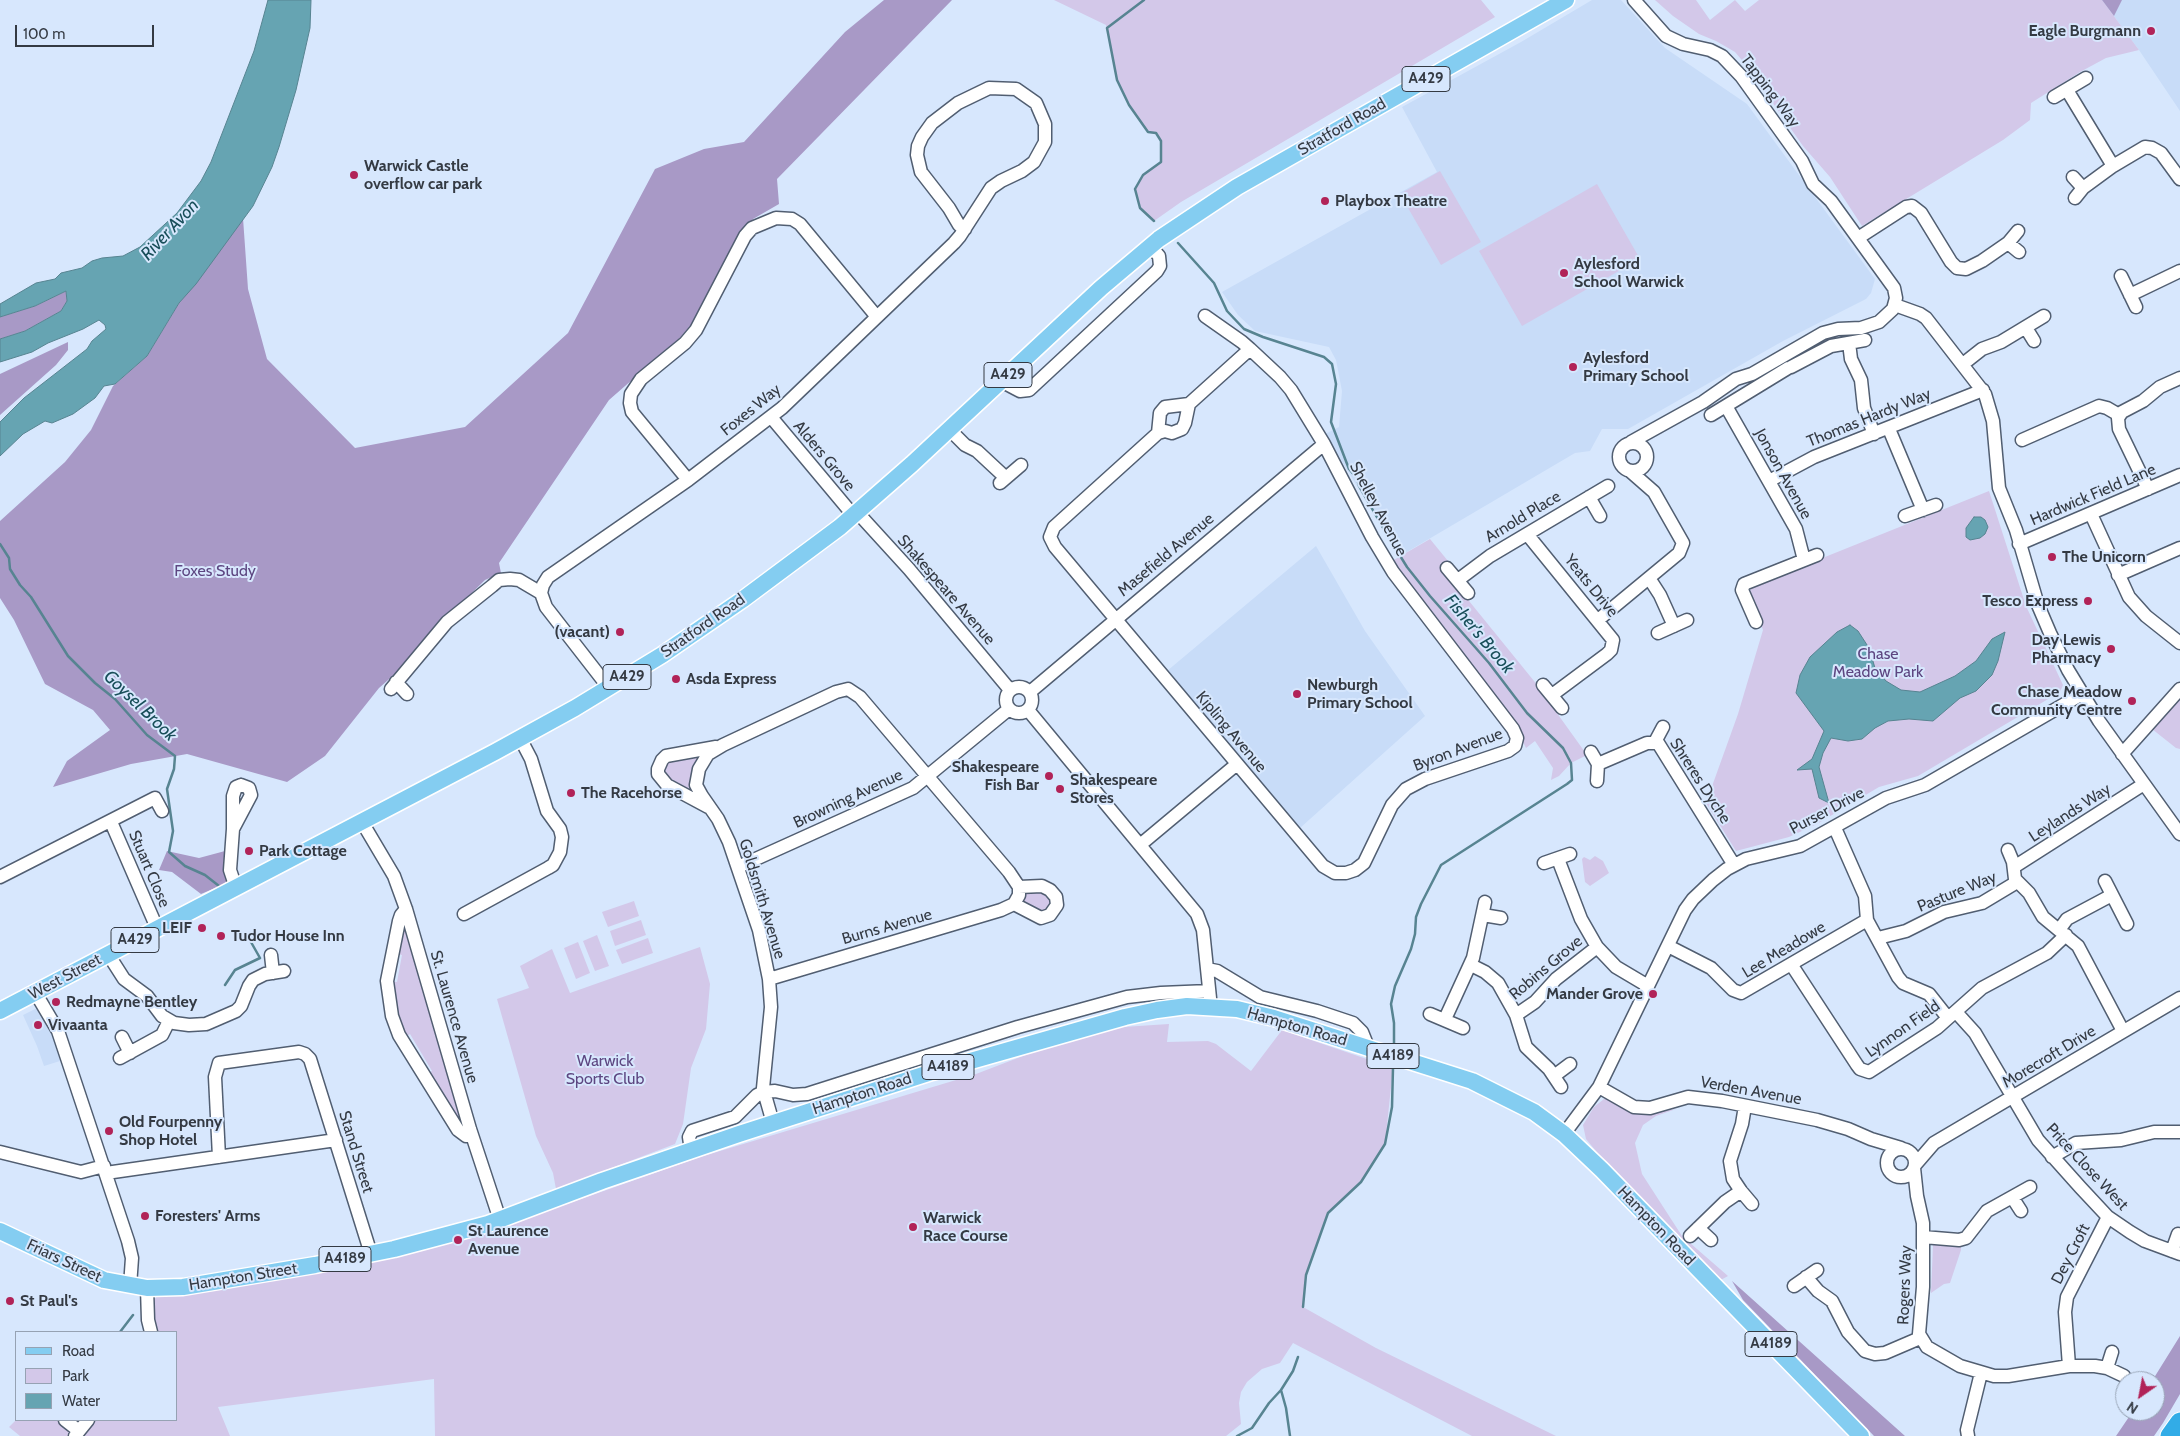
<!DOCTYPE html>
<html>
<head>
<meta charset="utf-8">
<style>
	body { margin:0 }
	#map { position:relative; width:2180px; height:1436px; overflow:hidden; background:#d7e7fd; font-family:Cabin,sans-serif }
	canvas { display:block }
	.legend { position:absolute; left:15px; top:1331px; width:162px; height:90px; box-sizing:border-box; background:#d7e7fd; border:1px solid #96a2b3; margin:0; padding:6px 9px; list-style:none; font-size:15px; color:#343a43 }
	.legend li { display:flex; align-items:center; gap:10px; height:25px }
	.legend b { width:25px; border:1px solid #96a2b3 }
	.north { position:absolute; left:2115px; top:1371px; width:50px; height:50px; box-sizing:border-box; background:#d7e7fd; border:1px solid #96a2b3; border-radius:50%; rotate:213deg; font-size:14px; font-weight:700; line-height:20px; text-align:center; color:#343a43 }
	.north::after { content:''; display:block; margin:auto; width:18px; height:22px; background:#b12358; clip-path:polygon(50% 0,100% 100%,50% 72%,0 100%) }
	.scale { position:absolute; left:15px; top:25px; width:139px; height:22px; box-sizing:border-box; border:2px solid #343a43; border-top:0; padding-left:6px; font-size:15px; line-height:18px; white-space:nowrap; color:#343a43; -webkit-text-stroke:4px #d7e7fd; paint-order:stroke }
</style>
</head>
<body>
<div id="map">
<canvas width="2180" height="1436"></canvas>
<ul class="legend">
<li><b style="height:6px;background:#84cdf1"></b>Road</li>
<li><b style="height:14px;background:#d3c8e9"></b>Park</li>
<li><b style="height:14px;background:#66a4b2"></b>Water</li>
</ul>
<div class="north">N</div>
<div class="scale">100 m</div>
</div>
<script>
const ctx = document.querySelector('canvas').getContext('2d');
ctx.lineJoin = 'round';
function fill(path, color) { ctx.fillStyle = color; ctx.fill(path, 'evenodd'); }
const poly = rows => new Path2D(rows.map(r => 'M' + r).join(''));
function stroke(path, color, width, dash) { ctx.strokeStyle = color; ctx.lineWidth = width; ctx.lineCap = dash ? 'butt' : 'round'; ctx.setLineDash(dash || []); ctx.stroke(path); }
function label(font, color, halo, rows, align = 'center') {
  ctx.font = font + ' Cabin,sans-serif'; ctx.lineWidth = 4; ctx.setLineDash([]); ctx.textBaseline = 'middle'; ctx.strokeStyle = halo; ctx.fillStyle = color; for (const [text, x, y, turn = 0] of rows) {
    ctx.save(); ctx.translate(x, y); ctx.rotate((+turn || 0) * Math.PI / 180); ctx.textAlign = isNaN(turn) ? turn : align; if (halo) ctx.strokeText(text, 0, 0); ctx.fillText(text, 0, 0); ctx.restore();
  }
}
const built = poly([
	[1592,0,1621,0,1665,48,1747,104,1875,279,1871,293,1866,299,1783,341,1628,429,1602,429,1590,451,1575,453,1400,556,1325,434,1339,427,1342,391,1336,360,1329,347,1255,331,1238,315,1222,292,1437,172,1402,107,1521,42],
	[2102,0,2180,0,2180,111,2139,50],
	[1316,546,1365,631,1425,716,1300,828,1167,671],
	[39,1007,53,1035,60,1061,44,1066,37,1046,23,1015]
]);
const green = poly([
	[1054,0,1481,0,1495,17,1181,202,1154,221,1140,208,1135,189,1143,175,1161,162,1161,141,1156,133,1148,132,1130,108,1117,80,1106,25],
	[1655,0,1696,0,1710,20,1735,0,1745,11,1759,0,2102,0,2139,50,2106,58,2080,72,2031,103,2030,120,2003,140,1862,226,1830,177,1803,146,1746,65,1735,52,1716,41,1699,34,1673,16],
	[1440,171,1481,242,1441,265,1400,194],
	[1597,184,1640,259,1522,326,1479,251],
	[1989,491,2026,606,2063,685,2060,692,1918,776,1879,787,1817,824,1789,837,1736,851,1706,803,1738,714,1763,630,1750,594,1751,585,1820,559],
	[1430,539,1448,561,1441,568,1445,576,1465,596,1534,681,1587,755,1571,763,1559,776,1551,780,1553,768,1535,741,1526,748,1518,732,1392,561],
	[2180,698,2180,749,2176,748,2152,729],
	[701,755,697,796,666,780,662,767,664,762],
	[1595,856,1603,861,1609,873,1590,886,1585,882,1582,859,1584,857,1590,860],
	[1047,892,1053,905,1046,914,1022,903,1026,893],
	[634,901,639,916,608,927,602,912],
	[641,920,646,935,615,946,610,931],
	[405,929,408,931,462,1122,462,1125,426,1075,432,1071,410,1034,403,1038,390,981,397,982,402,955,396,954,402,930],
	[597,935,609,966,595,971,583,941],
	[648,938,653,953,622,964,616,950],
	[578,942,590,973,576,979,564,948],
	[700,947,710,984,706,1029,691,1068,683,1124,675,1144,556,1189,553,1173,536,1136,497,999,529,988,520,966,552,949,570,993],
	[1169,1024,1167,1042,1208,1041,1216,1044,1251,1071,1282,1030,1393,1068,1385,1144,1361,1182,1328,1213,1306,1275,1303,1307,1376,1348,1556,1436,1472,1436,1293,1343,1280,1363,1262,1369,1247,1382,1241,1392,1239,1403,1241,1424,1226,1436,435,1436,434,1379,218,1407,230,1436,83,1436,96,1420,176,1420,176,1332,158,1332,154,1324,154,1300,157,1296,232,1288,462,1241,700,1157,976,1074,1049,1046,1108,1028],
	[1604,1099,1607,1099,1651,1113,1676,1109,1656,1116,1643,1125,1635,1143,1642,1174,1682,1236,1728,1276,1717,1282,1605,1162,1586,1139,1583,1125,1594,1107],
	[1933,1245,1961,1246,1961,1250,1950,1283,1944,1284,1931,1293],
	[16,1420,62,1420,83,1436,20,1436,9,1427]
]);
const forest = poly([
	[884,0,952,0,777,179,779,204,753,219,698,317,680,338,609,400,499,563,501,573,485,580,437,627,396,673,379,688,325,756,287,782,187,754,131,764,53,787,67,761,110,730,93,710,45,684,14,620,0,598,0,521,65,462,91,430,113,386,147,356,179,303,243,218,248,289,267,359,355,448,465,427,568,333,655,169,704,149,744,142,845,32],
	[2102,0,2122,0,2114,16],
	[66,291,67,301,61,311,25,331,0,339,0,317,35,306],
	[68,342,68,350,56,365,0,415,0,374],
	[167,851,199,858,225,851,223,869,227,883,201,894,172,872,159,870],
	[1732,1281,1905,1436,1874,1436,1743,1300],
	[2180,1336,2180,1394,2163,1423,2154,1436,2116,1436,2133,1411,2155,1411,2155,1381,2152,1381]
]);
const water = poly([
	[268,0,311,0,310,28,296,90,279,147,272,167,253,206,196,284,179,303,147,356,115,384,104,386,95,398,73,414,52,423,45,421,23,434,0,456,0,422,24,398,87,349,92,341,106,329,105,325,99,320,83,329,48,343,32,352,0,362,0,339,25,331,61,311,67,301,66,291,35,306,0,317,0,304,36,283,55,279,61,273,82,268,92,261,102,258,123,256,140,247,177,213,201,181,211,162,254,51,268,0],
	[1974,517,1981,517,1985,520,1988,527,1985,534,1980,538,1970,540,1966,537,1966,528,1974,517],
	[1850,625,1858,631,1869,648,1875,668,1886,681,1901,690,1920,692,1955,676,1976,661,1992,639,2005,632,1998,661,1992,675,1976,691,1960,698,1933,721,1909,719,1888,721,1875,728,1862,739,1848,741,1831,738,1823,753,1819,767,1829,803,1819,798,1812,769,1797,770,1812,759,1824,731,1796,693,1800,675,1810,657,1837,632,1850,625]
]);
const stream = poly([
	[1144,0,1107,28,1117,80,1129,105,1148,132,1156,133,1161,141,1161,162,1143,175,1135,189,1140,208,1154,221],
	[1178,243,1214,283,1227,311,1244,329,1263,337,1324,357,1332,364,1336,384,1331,422,1349,469,1357,478,1359,486,1386,533,1407,567,1430,596,1489,663,1527,713,1563,748,1571,763,1572,780,1567,784,1441,865,1421,904,1416,917,1415,934,1411,949,1395,986,1391,1004,1394,1023,1394,1049],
	[0,544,9,558,10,569,20,585,31,597,68,656,95,683,115,699,147,735,175,756,174,769,167,789,173,831,169,852,185,866,205,875,219,886],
	[225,985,235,970,260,958,247,935],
	[1303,1307,1306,1275,1328,1213,1361,1182,1385,1144,1392,1107,1393,1068],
	[120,1332,133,1315],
	[1237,1436,1252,1428,1269,1403,1281,1390],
	[1290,1436,1286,1408,1281,1390,1293,1371,1298,1357]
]);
const minor = poly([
	[2067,90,2113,166],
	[2054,97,2086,78],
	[2073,177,2083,188,2075,198],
	[2083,188,2113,166,2145,147,2152,148,2161,153,2180,179],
	[2018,231,2008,243,2019,252],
	[1858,238,1906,207,1912,206,1921,213,1951,262,1957,268,1966,269,1982,261,2008,243],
	[2121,276,2136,307],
	[2130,295,2180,271],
	[1895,305,1920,314,1926,318,1985,394,1993,421,1999,488,2016,530,2038,605,2050,633,2068,670,2099,721,2180,834],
	[1205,316,1242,342,1250,349,1280,377,1291,390,1324,444,1372,537,1393,572,1513,729,1517,738,1515,746,1508,751,1425,779,1406,789,1392,805,1364,863,1355,870,1346,873,1335,873,1323,866,1055,547,1050,537,1054,527,1158,433,1165,431,1172,433,1182,429,1185,423,1189,404,1250,349],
	[2026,328,2034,341],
	[1849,343,1851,359,1861,380,1864,408,1874,434],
	[1963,364,1982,349,2001,342,2044,316],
	[1791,367,1831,346,1865,340],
	[1001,381,1020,391,1029,390,1157,271,1160,266,1159,256,1150,246],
	[1726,406,1796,529,1804,560],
	[1711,415,1788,368],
	[771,417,853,515],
	[949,429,965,445,977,451,1006,478],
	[1889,429,1923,510],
	[1158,433,1160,413,1165,407,1189,404],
	[2022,440,2099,406,2107,408,2119,415],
	[1631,442,1703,402,1736,379,1752,374,1823,333,1838,329,1861,328,1879,322,1893,309,1896,298,1894,288,1831,201,1813,184,1802,161,1741,76,1722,56,1710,50,1683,44,1666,36,1634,0],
	'1619 457a14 14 0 1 1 28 0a14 14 0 1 1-28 0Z',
	[688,480,632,412,630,403,631,394,641,379,685,343,696,330,745,236,752,228,776,218,792,219,800,224,877,317],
	[1769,481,1814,457,1983,390],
	[1000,483,1021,465],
	[2148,489,2119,429,2118,418,2122,412,2143,401,2160,387,2180,378],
	[1589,497,1600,516],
	[857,512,909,569,1010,690],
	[2091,514,2129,597,2146,616,2180,643],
	[1905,516,1936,505],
	[1527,534,1613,640,1611,650,1607,654,1552,695],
	[2019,544,2180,475],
	[1447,568,1468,593],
	[2118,575,2180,548],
	[1649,578,1660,595,1674,626],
	[1458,580,1490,556,1608,486],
	[541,593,543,585,548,577,688,480,782,408,954,243,960,236,991,188,1001,181,1022,171,1034,162,1045,142,1045,124,1036,103,1016,89,989,88,958,103,932,123,922,137,918,146,917,155,921,172,949,208,959,225,965,229],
	[1598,620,1679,553,1683,543,1654,492,1630,471],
	[1756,622,1742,590,1744,584,1817,555],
	[1658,633,1687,620],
	[396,682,407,694],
	[1543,685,1562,708],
	'1006 700a13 13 0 1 1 26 0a13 13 0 1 1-26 0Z',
	[391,689,447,622,492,586,499,580,510,579,519,580,541,593,546,607,609,688],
	[1030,692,1324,444],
	[1028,710,1197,914,1203,930,1210,998],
	[1655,742,1663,727],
	[1591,752,1598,764,1597,781],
	[2122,754,2180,689],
	[1598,764,1647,743,1658,743,1734,865],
	[241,785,249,788,251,795,233,829,233,796,236,787,241,785],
	[708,807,667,785,658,774,658,769,662,760,666,756,716,747],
	[111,822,157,928],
	[362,822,394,876,406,909,470,1129,500,1220],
	[1835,828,1865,896,1867,920,1898,977,1903,983,1929,994,1948,1018],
	[233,829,230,870,236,888],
	[1140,845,1237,764],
	[2008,850,2013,862,2015,879,2029,893,2043,917,2078,946,2123,1031],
	[1558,859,1581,919,1597,947,1616,967,1648,986],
	[1544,863,1570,854],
	[738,867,913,788,1009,709],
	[2014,867,2144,784],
	[0,877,155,798,162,811],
	[2105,881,2127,924],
	[1042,886,1050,890,1056,897,1057,905,1050,915,1041,918,1014,904,1019,895,1019,887,1042,886],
	[406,909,401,915,399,921,387,981,392,1016,399,1035,458,1130,466,1136,471,1135],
	[464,914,548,868,553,865,560,852,562,837,560,829,547,811,531,759,520,738],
	[1483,915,1501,918],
	[2059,930,2067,919,2112,895],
	[1878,938,1906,931,1944,912,1982,903,2017,882],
	[1668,946,1711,968,1733,990,1741,993,1867,920],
	[108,954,124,979,147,996,162,1016,174,1023,189,1025,206,1024,236,1011,241,1006,249,986,253,980,265,974,284,971],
	[271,955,273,973],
	[1791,964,1857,1065,1860,1069,1869,1072,1937,1028,1982,988,2047,953,2066,935],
	[1471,965,1485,972,1498,983,1516,1015,1526,1047,1549,1069,1561,1087],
	[1207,969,1217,971,1260,997,1317,1011,1353,1023,1362,1032,1368,1047],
	[769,979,1001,910,1014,904],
	[35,992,58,1031,128,1241,132,1258,130,1286],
	[1956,1012,1975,1033,2038,1140,2080,1187,2108,1217,2130,1232,2145,1241,2180,1254],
	[1430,1014,1463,1028],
	[1516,1015,1535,1002,1556,979,1597,947],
	[1445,1019,1473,958,1485,902],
	[122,1037,130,1053],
	[120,1058,162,1035,169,1021],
	[1554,1076,1570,1064],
	[1599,1087,1634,1107,1650,1108,1688,1097,1722,1101,1817,1120,1848,1129,1871,1139,1901,1148],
	[773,1123,763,1088,771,1007,769,979,759,930,729,842,718,819,702,796,696,785,699,769,708,754,723,745,836,692,848,689,860,697,1009,872,1019,887],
	[1564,1134,1599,1087,1685,910,1693,899,1713,880,1727,869,1746,859,1800,846,1886,798,1925,785,2082,694],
	'1887 1163a14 14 0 1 1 28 0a14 14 0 1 1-28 0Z',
	[691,1150,689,1137,692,1131,735,1117,757,1095,763,1092,775,1091,793,1095,807,1094,1018,1027,1127,997,1161,993,1209,991],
	[0,1152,81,1172,104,1166],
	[219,1157,215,1077,219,1063,299,1052,305,1054,310,1059,371,1254],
	[2052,1157,2076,1143,2121,1140,2154,1132,2180,1132],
	[1915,1165,1934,1143,2180,998],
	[1914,1168,1917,1196,1923,1223,1923,1287,1919,1334,1927,1347,1960,1366,1994,1376,2008,1376,2069,1366,2095,1366,2107,1368,2124,1376],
	[106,1173,336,1140],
	[1741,1191,1752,1204],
	[2012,1197,2021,1211],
	[1698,1228,1711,1240],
	[1690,1236,1725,1202,1741,1191,1733,1179,1730,1161,1742,1124,1745,1106],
	[1923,1237,1959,1240,1966,1238,1987,1211,2030,1187],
	[2172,1251,2178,1234],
	[1806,1277,1818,1291,1832,1301,1848,1332,1865,1351,1875,1354,1885,1353,1920,1338],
	[1794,1286,1817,1270],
	[147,1288,148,1320,151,1332],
	[2069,1366,2065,1312,2067,1297,2108,1217],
	[2107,1368,2112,1352],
	[65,1420,79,1431],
	[75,1436,88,1420],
	[1968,1436,1967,1430,1981,1373]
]);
const major = poly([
	[0,1011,495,752,575,708,662,655,742,600,840,527,912,464,1101,288,1159,239,1237,187,1566,0],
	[0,1231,104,1280,147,1288,183,1287,315,1265,394,1249,488,1224,602,1181,739,1134,932,1072,1125,1017,1157,1010,1187,1006,1237,1009,1274,1018,1472,1081,1534,1112,1564,1134,1602,1170,1861,1436]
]);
const highway = poly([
	[2170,1436,2180,1422]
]);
const markers = [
	[2151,31,5,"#b12358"],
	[354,175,5,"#b12358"],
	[1325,201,5,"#b12358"],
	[1564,273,5,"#b12358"],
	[1573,367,5,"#b12358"],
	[2052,557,5,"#b12358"],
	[2088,601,5,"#b12358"],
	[620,632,5,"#b12358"],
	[2111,649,5,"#b12358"],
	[676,679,5,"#b12358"],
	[1297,694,5,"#b12358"],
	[2132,701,5,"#b12358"],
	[1049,776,5,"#b12358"],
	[1060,789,5,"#b12358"],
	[571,793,5,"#b12358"],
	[249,851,5,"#b12358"],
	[202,928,5,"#b12358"],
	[221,936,5,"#b12358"],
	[1653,994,5,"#b12358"],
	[56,1002,5,"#b12358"],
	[38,1025,5,"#b12358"],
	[109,1131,5,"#b12358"],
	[145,1216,5,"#b12358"],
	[913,1227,5,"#b12358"],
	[458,1240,5,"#b12358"],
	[10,1301,5,"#b12358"]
];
const shields = [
	[1426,79,48],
	[1008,375,48],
	[627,677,48],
	[135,940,48],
	[1393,1056,52],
	[948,1067,52],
	[345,1259,52],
	[1771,1344,52]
];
const shieldNames = [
	["A429",1426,79],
	["A429",1008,375],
	["A429",627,677],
	["A429",135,940],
	["A4189",1393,1056],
	["A4189",948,1067],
	["A4189",345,1259],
	["A4189",1771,1344]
];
const poiNames = [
	["Eagle Burgmann",2141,31,"right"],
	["Warwick Castle",364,166],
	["overflow car park",364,184],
	["Playbox Theatre",1335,201],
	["Aylesford",1574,264],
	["School Warwick",1574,282],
	["Aylesford",1583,358],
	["Primary School",1583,376],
	["The Unicorn",2062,557],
	["Tesco Express",2078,601,"right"],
	["(vacant)",610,632,"right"],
	["Day Lewis",2101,640,"right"],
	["Pharmacy",2101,658,"right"],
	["Asda Express",686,679],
	["Newburgh",1307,685],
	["Primary School",1307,703],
	["Chase Meadow",2122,692,"right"],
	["Community Centre",2122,710,"right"],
	["Shakespeare",1039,767,"right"],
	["Fish Bar",1039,785,"right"],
	["Shakespeare",1070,780],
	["Stores",1070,798],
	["The Racehorse",581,793],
	["Park Cottage",259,851],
	["LEIF",192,928,"right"],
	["Tudor House Inn",231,936],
	["Mander Grove",1643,994,"right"],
	["Redmayne Bentley",66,1002],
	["Vivaanta",48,1025],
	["Old Fourpenny",119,1122],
	["Shop Hotel",119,1140],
	["Foresters' Arms",155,1216],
	["Warwick",923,1218],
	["Race Course",923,1236],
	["St Laurence",468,1231],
	["Avenue",468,1249],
	["St Paul's",20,1301]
];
const streetNames = [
	["Tapping Way",1770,91,53],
	["Stratford Road",1342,127,-30],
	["Foxes Way",751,410,-39],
	["Thomas Hardy Way",1869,418,-22],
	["Alders Grove",824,456,50],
	["Jonson Avenue",1783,474,61],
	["Hardwick Field Lane",2093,495,-23],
	["Shelley Avenue",1378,509,62],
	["Arnold Place",1523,517,-31],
	["Masefield Avenue",1166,555,-40],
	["Yeats Drive",1591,586,51],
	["Shakespeare Avenue",946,590,49],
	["Stratford Road",703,626,-35],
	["Kipling Avenue",1231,732,50],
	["Byron Avenue",1458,750,-21],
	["Shreres Dyche",1700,781,57],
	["Browning Avenue",848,799,-25],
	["Purser Drive",1827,811,-28],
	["Leylands Way",2070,813,-33],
	["Stuart Close",149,869,67],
	["Pasture Way",1957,892,-22],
	["Goldsmith Avenue",762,899,73],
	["Burns Avenue",887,927,-16],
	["Lee Meadowe",1784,950,-31],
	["Robins Grove",1546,968,-40],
	["West Street",65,977,-28],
	["St. Laurence Avenue",454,1017,74],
	["Hampton Road",1297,1027,16],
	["Lynnon Field",1903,1029,-35],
	["Morecroft Drive",2049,1057,-31],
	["Verden Avenue",1751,1091,10],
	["Hampton Road",862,1094,-18],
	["Stand Street",356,1152,73],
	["Price Close West",2087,1167,47],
	["Hampton Road",1656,1226,46],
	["Dey Croft",2071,1254,-63],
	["Friars Street",64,1261,25],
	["Hampton Street",243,1277,-9],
	["Rogers Way",1905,1285,-88]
];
const parkNames = [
	["Foxes Study",215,571],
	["Chase",1878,654],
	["Meadow Park",1878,672],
	["Warwick",605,1061],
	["Sports Club",605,1079]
];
const waterNames = [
	["River Avon",170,230,-47],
	["Fisher's Brook",1479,634,50],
	["Goysel Brook",140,706,44]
];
fill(built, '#c8dcf8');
fill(green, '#d3c8e9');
fill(forest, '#a899c6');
fill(water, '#66a4b2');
stroke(water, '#578491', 1);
stroke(stream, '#578491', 2.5);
stroke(minor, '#515e71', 15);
stroke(major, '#fff', 19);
stroke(highway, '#fff', 21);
stroke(minor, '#fff', 12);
stroke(major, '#84cdf1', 16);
stroke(highway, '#32ace7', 19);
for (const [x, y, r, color] of markers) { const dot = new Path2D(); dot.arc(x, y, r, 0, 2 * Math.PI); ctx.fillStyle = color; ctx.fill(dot); stroke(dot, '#d7e7fd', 2); }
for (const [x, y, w] of shields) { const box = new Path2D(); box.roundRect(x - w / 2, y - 12.5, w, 25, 4); ctx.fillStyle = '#d7e7fd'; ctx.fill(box); stroke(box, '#343a43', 1); }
label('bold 15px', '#343a43', null, shieldNames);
label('bold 16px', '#343a43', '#d7e7fd', poiNames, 'left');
label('16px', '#343a43', '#d7e7fd', streetNames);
label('16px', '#5d4681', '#d7e7fd', parkNames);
label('italic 18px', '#184e59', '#d7e7fd', waterNames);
</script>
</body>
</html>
